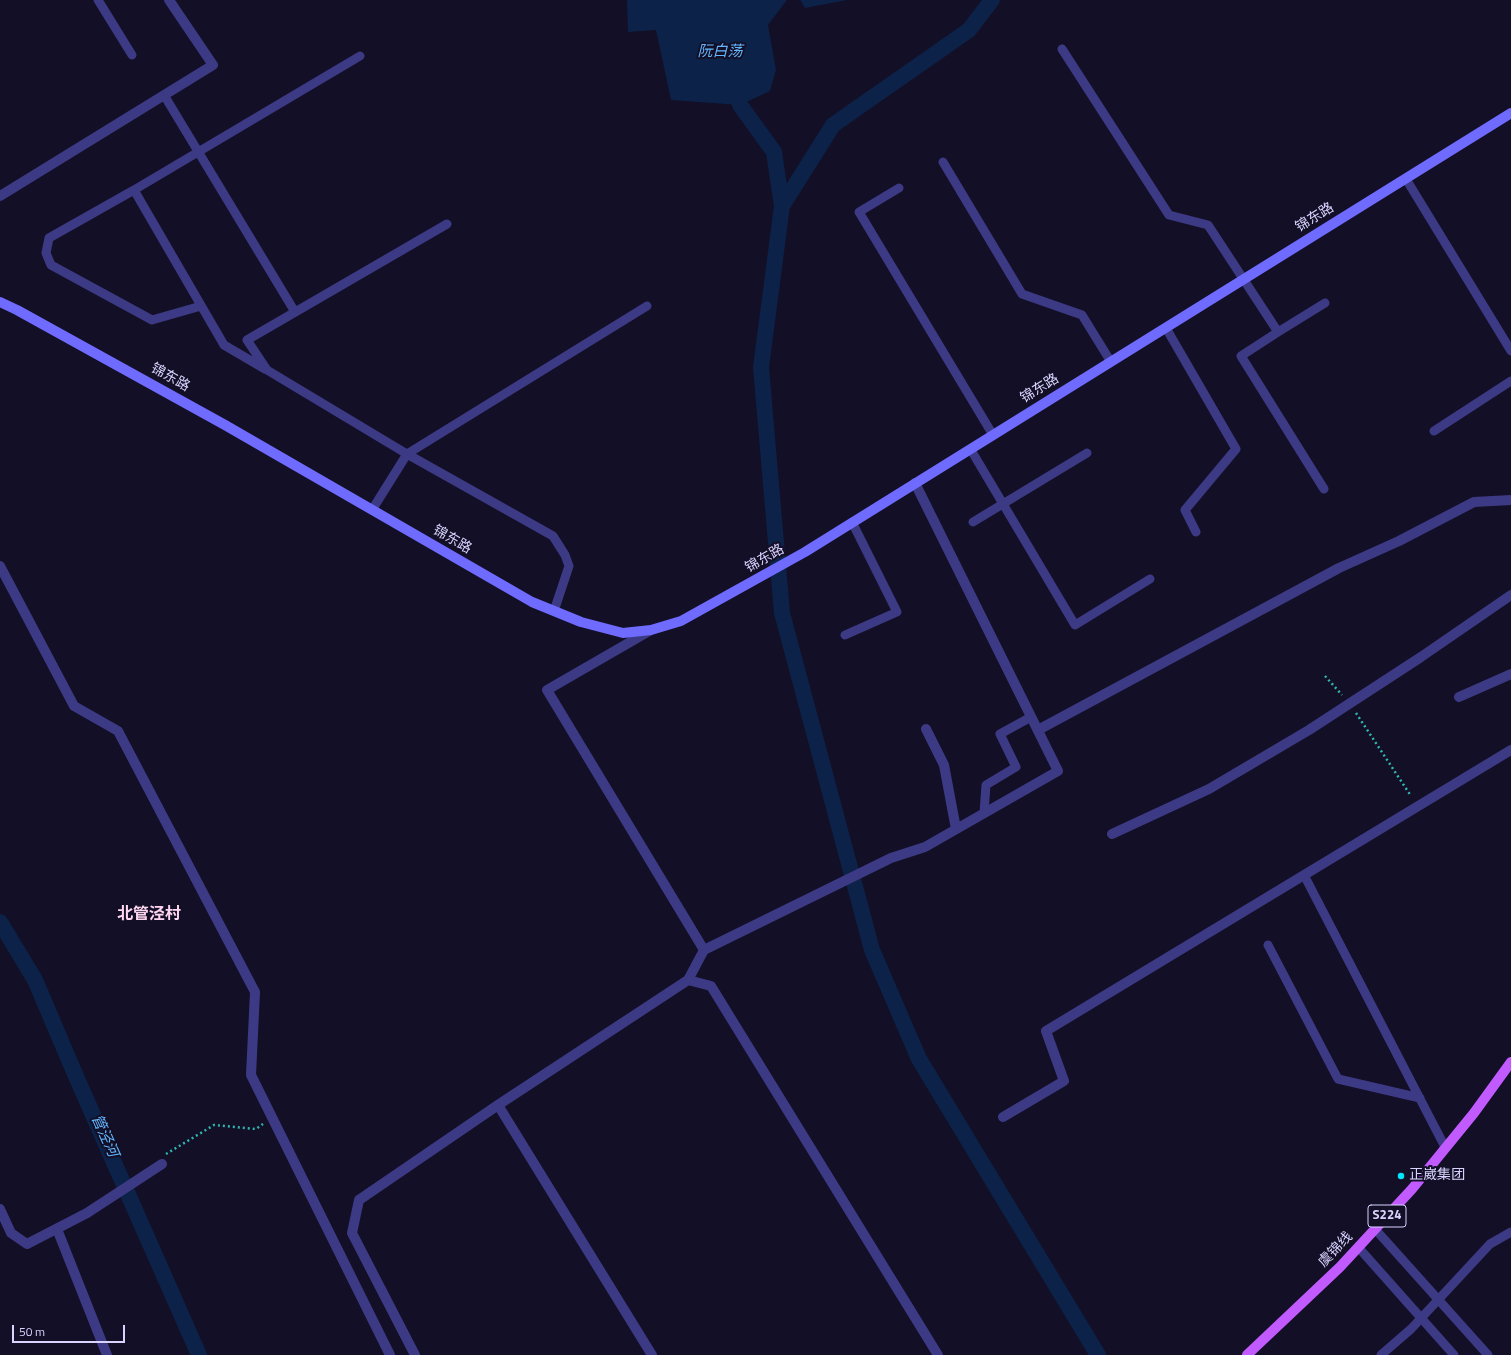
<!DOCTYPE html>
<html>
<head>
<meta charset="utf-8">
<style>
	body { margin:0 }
	#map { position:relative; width:1511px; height:1355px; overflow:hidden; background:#130f26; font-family:"Titillium Web",sans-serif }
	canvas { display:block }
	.scale { position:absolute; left:12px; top:1325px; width:113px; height:18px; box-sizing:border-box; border:2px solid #d9d4ff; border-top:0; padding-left:5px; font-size:12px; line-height:14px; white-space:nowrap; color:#d9d4ff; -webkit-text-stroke:3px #130f26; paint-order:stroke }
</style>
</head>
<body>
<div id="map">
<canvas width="1511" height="1355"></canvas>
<div class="scale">50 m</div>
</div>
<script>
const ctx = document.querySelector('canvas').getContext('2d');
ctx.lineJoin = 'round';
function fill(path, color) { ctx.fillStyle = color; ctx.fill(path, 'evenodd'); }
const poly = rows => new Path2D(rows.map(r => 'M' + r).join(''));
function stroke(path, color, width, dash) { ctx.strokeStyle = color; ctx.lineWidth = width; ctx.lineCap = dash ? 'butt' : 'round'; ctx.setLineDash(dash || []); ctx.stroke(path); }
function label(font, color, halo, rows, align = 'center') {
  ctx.font = font + ' "Titillium Web","Noto Sans SC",sans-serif'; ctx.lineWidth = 4; ctx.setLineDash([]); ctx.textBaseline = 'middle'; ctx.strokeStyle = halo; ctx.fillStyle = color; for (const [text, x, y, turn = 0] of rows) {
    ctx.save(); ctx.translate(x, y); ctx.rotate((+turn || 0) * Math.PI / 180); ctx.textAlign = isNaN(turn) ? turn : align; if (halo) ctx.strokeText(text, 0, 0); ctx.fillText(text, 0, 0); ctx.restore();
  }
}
const water = poly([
	[627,0,787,0,768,25,776,70,770,91,740,105,671,100,656,30,628,32],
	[800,0,847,0,805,8]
]);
const canal = poly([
	[992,0,969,30,833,125,782,206,761,367,782,613,872,950,919,1059,1098,1355],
	[740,105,774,152,782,206],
	[0,922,35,980,75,1074,199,1355]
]);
const path = poly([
	[1325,676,1342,695],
	[1356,713,1411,796],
	[166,1154,214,1125,256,1129,263,1124]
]);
const lane = poly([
	[98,0,132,55],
	[1062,49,1169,215,1208,225,1278,332,1325,303],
	[164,95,295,312],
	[943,162,1022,294,1082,315,1111,362],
	[1406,179,1511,351],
	[899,188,859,212,993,435],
	[134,190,49,238,46,253,51,265,152,320,201,306],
	[447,224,247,340,267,370,407,454,553,536,565,555,569,566,554,611],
	[1166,328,1236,449,1185,510,1196,532],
	[1278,332,1241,356,1324,489],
	[265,369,224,345,134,190,360,56],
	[1434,431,1511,381],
	[971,450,1075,625,1150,579],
	[372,510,407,454,647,306],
	[973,522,1087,453],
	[845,635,897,612,852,522],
	[984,813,986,785,1016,767,1000,734,1031,717],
	[1304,875,1445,1147],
	[1268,945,1338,1079,1420,1098],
	[1375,1229,1488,1355],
	[1358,1247,1454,1355],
	[1381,1355,1411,1329,1490,1244,1511,1232]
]);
const street = poly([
	[0,196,213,65,169,0],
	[0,566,74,706,118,731,255,992,251,1075,390,1355],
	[651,630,547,690,704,950,688,980],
	[1459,697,1511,674],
	[926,729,944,765,956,829],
	[1038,730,1339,568,1399,541,1474,502,1511,500],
	[1112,834,1209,789,1309,730,1421,657,1511,595],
	[704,950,891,858,925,847,1058,771,915,483],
	[498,1105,652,1355],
	[1003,1117,1064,1081,1046,1031,1511,750],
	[0,1209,11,1233,27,1244,87,1213,162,1164],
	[57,1229,107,1355],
	[415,1355,352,1233,359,1200,498,1105,688,980,711,986,938,1355]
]);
const secondary = poly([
	[0,302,17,310,225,425,532,602,581,622,623,633,651,630,681,621,805,552,1511,113]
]);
const primary = poly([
	[1247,1355,1340,1267,1412,1189,1474,1113,1511,1062]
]);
const markers = [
	[1401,1176,4,"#00e5ff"]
];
const shields = [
	[1387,1216,38]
];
const shieldNames = [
	["S224",1387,1216]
];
const streetNames = [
	["锦东路",1315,218,-32],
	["锦东路",170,378,29],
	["锦东路",1040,389,-32],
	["锦东路",452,540,30],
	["锦东路",765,559,-30],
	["虞锦线",1336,1250,-46]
];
const poiNames = [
	["正崴集团",1409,1176]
];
const waterNames = [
	["阮白荡",720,52],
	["管泾河",104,1136,66]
];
const quarterNames = [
	["北管泾村",149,915]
];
fill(water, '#0c2248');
stroke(canal, '#0c2248', 16);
stroke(path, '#2fb8b0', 2.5, [2, 3]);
stroke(lane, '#3d3a85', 9);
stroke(street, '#3d3a85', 10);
stroke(secondary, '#6f6bff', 10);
stroke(primary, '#c25bff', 10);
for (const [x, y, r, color] of markers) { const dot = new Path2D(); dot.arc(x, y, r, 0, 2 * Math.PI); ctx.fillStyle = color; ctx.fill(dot); stroke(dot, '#130f26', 1.5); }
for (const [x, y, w] of shields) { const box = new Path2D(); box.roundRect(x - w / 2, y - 11, w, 22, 3); ctx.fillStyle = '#130f26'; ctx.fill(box); stroke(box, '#d9d4ff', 1); }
label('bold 13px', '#d9d4ff', null, shieldNames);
label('14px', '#d9d4ff', '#130f26', streetNames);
label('14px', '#d9d4ff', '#130f26', poiNames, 'left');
label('italic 15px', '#62b6ff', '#130f26', waterNames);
label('bold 16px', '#ffd6f0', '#130f26', quarterNames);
</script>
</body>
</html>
